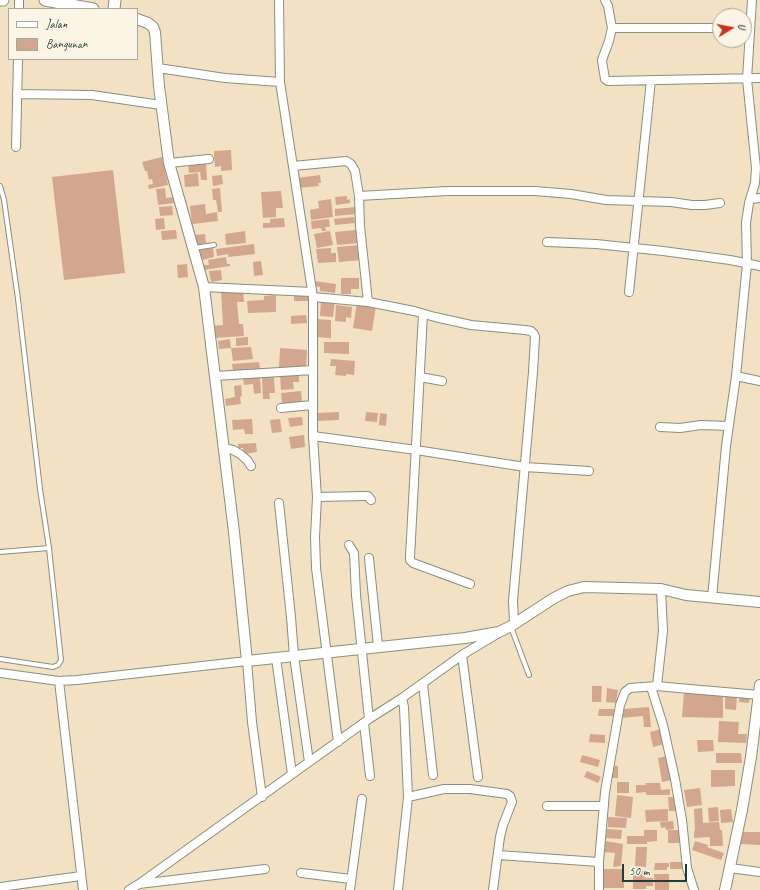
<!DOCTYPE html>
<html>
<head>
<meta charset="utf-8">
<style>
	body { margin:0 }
	#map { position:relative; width:760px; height:890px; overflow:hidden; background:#f3e1c4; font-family:Caveat,sans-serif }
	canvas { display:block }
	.legend { position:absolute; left:8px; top:8px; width:130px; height:52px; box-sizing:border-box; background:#fcf5e5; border:1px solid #a4ab9e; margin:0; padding:5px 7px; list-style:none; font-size:12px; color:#1f3d34 }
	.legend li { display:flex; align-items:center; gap:8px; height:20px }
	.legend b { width:20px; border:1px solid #a4ab9e }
	.north { position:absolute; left:712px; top:8px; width:40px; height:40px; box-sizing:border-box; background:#fcf5e5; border:1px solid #a4ab9e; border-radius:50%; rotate:80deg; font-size:11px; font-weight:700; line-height:16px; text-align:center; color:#1f3d34 }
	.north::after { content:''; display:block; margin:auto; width:14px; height:18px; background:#c8321e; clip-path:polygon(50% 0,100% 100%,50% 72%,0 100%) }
	.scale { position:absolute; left:622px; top:864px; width:65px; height:18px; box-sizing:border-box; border:2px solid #1f3d34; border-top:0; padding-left:5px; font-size:12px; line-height:14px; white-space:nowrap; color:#1f3d34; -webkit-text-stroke:3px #fcf5e5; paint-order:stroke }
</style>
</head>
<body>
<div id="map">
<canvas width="760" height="890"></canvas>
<ul class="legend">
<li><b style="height:5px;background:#fff"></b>Jalan</li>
<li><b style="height:11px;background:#d3a78d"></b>Bangunan</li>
</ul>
<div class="north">U</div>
<div class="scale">50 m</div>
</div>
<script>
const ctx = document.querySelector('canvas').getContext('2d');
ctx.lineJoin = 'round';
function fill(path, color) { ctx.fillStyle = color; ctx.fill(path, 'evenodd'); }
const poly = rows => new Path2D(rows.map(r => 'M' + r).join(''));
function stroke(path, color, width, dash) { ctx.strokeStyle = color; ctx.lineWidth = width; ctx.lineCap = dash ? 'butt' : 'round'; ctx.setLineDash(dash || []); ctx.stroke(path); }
const building = poly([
	[231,150,232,170,221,171,221,166,215,167,214,151],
	[162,157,168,185,149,189,148,185,153,184,152,179,149,180,147,171,145,171,142,162],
	[206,162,207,180,201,180,200,172,189,173,188,163],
	[113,170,125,273,64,280,52,177],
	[198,173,199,186,185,187,184,175],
	[222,175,223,184,213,186,212,176],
	[320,175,321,183,318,183,319,186,298,188,297,178],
	[165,188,166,198,173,197,174,203,158,205,156,189],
	[220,188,222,212,218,212,216,200,213,200,212,189],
	[281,191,283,208,276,208,276,217,263,218,261,192],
	[347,196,347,200,350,199,350,203,336,205,335,197],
	[331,199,333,217,311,220,310,210,319,208,318,201],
	[205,204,206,214,217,212,218,221,192,224,190,206],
	[172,206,173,215,160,216,159,207],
	[356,207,357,214,335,216,335,209],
	[354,217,355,223,335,225,334,219],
	[164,218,165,229,156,230,155,219],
	[284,218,285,227,263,228,263,223,270,223,270,219],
	[329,219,330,227,325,227,326,231,322,231,321,228,312,229,311,221],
	[176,230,177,239,162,240,161,231],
	[356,230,358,243,337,245,335,232],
	[245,231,246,243,226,245,225,234],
	[330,231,333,245,317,248,314,234],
	[205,234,206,243,196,245,195,235],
	[254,244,255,254,228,257,228,254,217,256,216,249],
	[361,245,362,260,339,262,337,247],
	[213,248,214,257,202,260,200,250],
	[331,248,331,253,336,253,336,262,318,263,316,249],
	[226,257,227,264,230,264,230,266,204,270,203,265,209,265,208,260],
	[261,261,263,275,254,276,253,262],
	[187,264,188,277,178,278,177,265],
	[221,270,222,280,211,282,209,271],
	[341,278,359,278,359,289,351,289,351,294,341,294],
	[314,281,336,284,335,293,320,291,320,287,314,286],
	[221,290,243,290,244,302,237,302,239,324,243,324,244,336,214,338,213,326,223,325],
	[294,293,308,293,308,301,294,301],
	[276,295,276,312,248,313,247,301,264,300,264,296],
	[321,299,335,300,333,317,320,316],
	[357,303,376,306,372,331,353,328],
	[336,305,352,307,351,318,346,317,346,322,335,321],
	[306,315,307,323,291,324,291,316],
	[316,319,331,320,331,338,315,337],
	[248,337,248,345,236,346,236,338],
	[230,339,231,348,219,349,218,341],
	[324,342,349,342,349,354,324,353],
	[251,347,253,359,233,361,231,348],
	[280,348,307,350,306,369,279,368],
	[331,359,355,361,354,375,346,374,346,376,335,375,336,366,330,366],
	[259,362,260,369,233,371,232,364],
	[299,372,299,382,293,382,294,389,281,390,280,373],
	[260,377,261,393,254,394,253,384,244,385,243,378],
	[274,377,275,393,269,393,270,399,263,399,262,378],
	[241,385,242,396,240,397,241,404,226,406,225,399,235,397,234,386],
	[301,391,302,402,282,403,281,393],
	[339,412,339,420,316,421,316,413],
	[366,412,378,413,377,422,365,421],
	[380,413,387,414,386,426,379,425],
	[302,417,303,425,290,427,288,418],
	[252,419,253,434,245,434,244,429,233,430,232,420],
	[280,419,282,432,272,433,270,420],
	[304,435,305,447,291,449,289,437],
	[256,443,257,452,244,454,243,448,238,448,238,444],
	[592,686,602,686,601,702,592,702],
	[607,688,618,690,616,703,606,702],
	[684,692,723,694,723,718,682,717],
	[725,695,737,696,736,710,725,709],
	[740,695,750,696,749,703,739,702],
	[649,707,651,727,644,727,643,716,620,718,623,709],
	[599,709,616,709,616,716,598,716],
	[719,721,739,722,738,734,747,734,746,743,718,742],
	[661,729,664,744,653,747,650,732],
	[590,734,605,735,605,743,589,742],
	[697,740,713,740,714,751,698,752],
	[716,753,741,753,742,763,716,763],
	[582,755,600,760,598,767,580,762],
	[667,756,672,780,662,782,658,758],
	[610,765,618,766,618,778,610,778],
	[711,770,735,770,735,786,711,787],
	[587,771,601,777,598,783,584,777],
	[617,782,629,782,629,793,617,793],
	[645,783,660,783,661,790,670,789,670,795,646,795,646,792,636,793,636,785,646,785],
	[700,788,702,805,687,807,684,790],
	[617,795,633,797,631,818,615,816],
	[668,797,677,797,678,811,669,811],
	[718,807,719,821,709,822,708,808],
	[702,808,703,823,719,822,720,830,722,830,723,846,710,846,710,837,694,838,694,831,695,831,694,809],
	[668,809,668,821,646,822,645,810],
	[731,809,733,822,721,823,720,810],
	[608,817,627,818,626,828,608,827],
	[673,821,674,829,666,830,665,827,661,828,660,822],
	[607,829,622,830,621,839,606,838],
	[644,830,657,830,657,841,647,842,647,844,627,844,627,836,644,836],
	[668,830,679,830,679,843,668,843],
	[741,832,760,832,760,845,741,844],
	[605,841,623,844,621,866,613,867,615,853,603,852],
	[695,841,708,845,707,847,724,853,721,860,692,850],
	[636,847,647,847,646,867,635,866],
	[670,862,686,862,686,869,670,869],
	[655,863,669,863,669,867,667,867,667,870,654,870],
	[600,869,624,869,624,888,600,888],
	[633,871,646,871,646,878,653,878,653,886,646,886,646,889,633,889],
	[654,874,669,874,669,890,655,890]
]);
const service = poly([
	[0,186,4,200,18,299,40,489,49,548,61,660,58,665,53,667,0,659],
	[194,248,214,245],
	[0,552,49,548],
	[511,627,529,675]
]);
const minor = poly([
	[279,0,280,82,313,297,313,436,416,450,525,467,589,471],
	[605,0,608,6,612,28,609,41,602,60,603,67,605,79,608,81,760,78],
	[19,9,19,0],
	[612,28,720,28],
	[158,68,225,78,280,82],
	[17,94,92,95,161,105],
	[16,147,18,59],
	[169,163,209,159],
	[293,166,346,161,351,164,355,171,359,196,447,191,535,191,571,194,606,200,671,202,692,205,705,205,720,203],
	[359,196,360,226,368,302],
	[751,199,760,198],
	[547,242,596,244,663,251,730,260,760,266],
	[204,287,312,292],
	[629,292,651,80],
	[313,297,368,302,414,311,435,317,471,325,525,330,531,331,534,334,535,337,533,372,513,601,514,623],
	[423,314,410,557,410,560,413,563,470,584],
	[215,376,313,370],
	[736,376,760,381],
	[420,377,442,381],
	[281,408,312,405],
	[660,427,680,428,701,425,729,426],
	[313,436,317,497,315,537,316,568,338,742],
	[223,448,233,450,240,454,247,460,251,466],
	[317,497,365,496,368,496,371,500],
	[279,503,291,617,294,656,309,762],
	[349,545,354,553,356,595,369,719],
	[369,558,378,646],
	[712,598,726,446,736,376,747,264,746,223,749,203,755,183,756,168,747,79,752,0],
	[462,655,478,777],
	[276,658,292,774],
	[0,673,59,681,77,680,247,661,252,722,262,797],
	[59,681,83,890],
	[423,684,433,775],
	[657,686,663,631,661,589],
	[651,687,663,725,675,779,682,820,687,868,694,890],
	[364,723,370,776],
	[408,797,444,789,470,789,507,794,510,796,512,802,503,825,500,837,493,890],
	[547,806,604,806],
	[498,855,599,862],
	[730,868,760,872],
	[301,873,351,879],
	[139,884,369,719,402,698],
	[0,887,81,876],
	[129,890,139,884,265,869],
	[350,890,362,799],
	[398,890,408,797,404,707,402,698,462,655,497,634],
	[599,890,599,862,605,792,620,705,625,692,630,688,657,686,678,688,760,695]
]);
const tertiary = poly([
	[137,19,148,23,153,27,155,32,159,86,169,163,204,287,234,532,247,661,465,638,499,632,511,626,554,598,568,591,584,587,661,589,686,595,760,602],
	[725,890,742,810,751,757,760,685]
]);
const secondary = poly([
	[0,0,3,0],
	[45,0,93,9],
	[114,9,115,0]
]);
fill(building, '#d3a78d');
stroke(service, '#898f7c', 6);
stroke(minor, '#898f7c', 10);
stroke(tertiary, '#898f7c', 12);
stroke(secondary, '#898f7c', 13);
stroke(service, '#fff', 4);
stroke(minor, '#fff', 8);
stroke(tertiary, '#fff', 10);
stroke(secondary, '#fff', 11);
</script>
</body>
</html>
